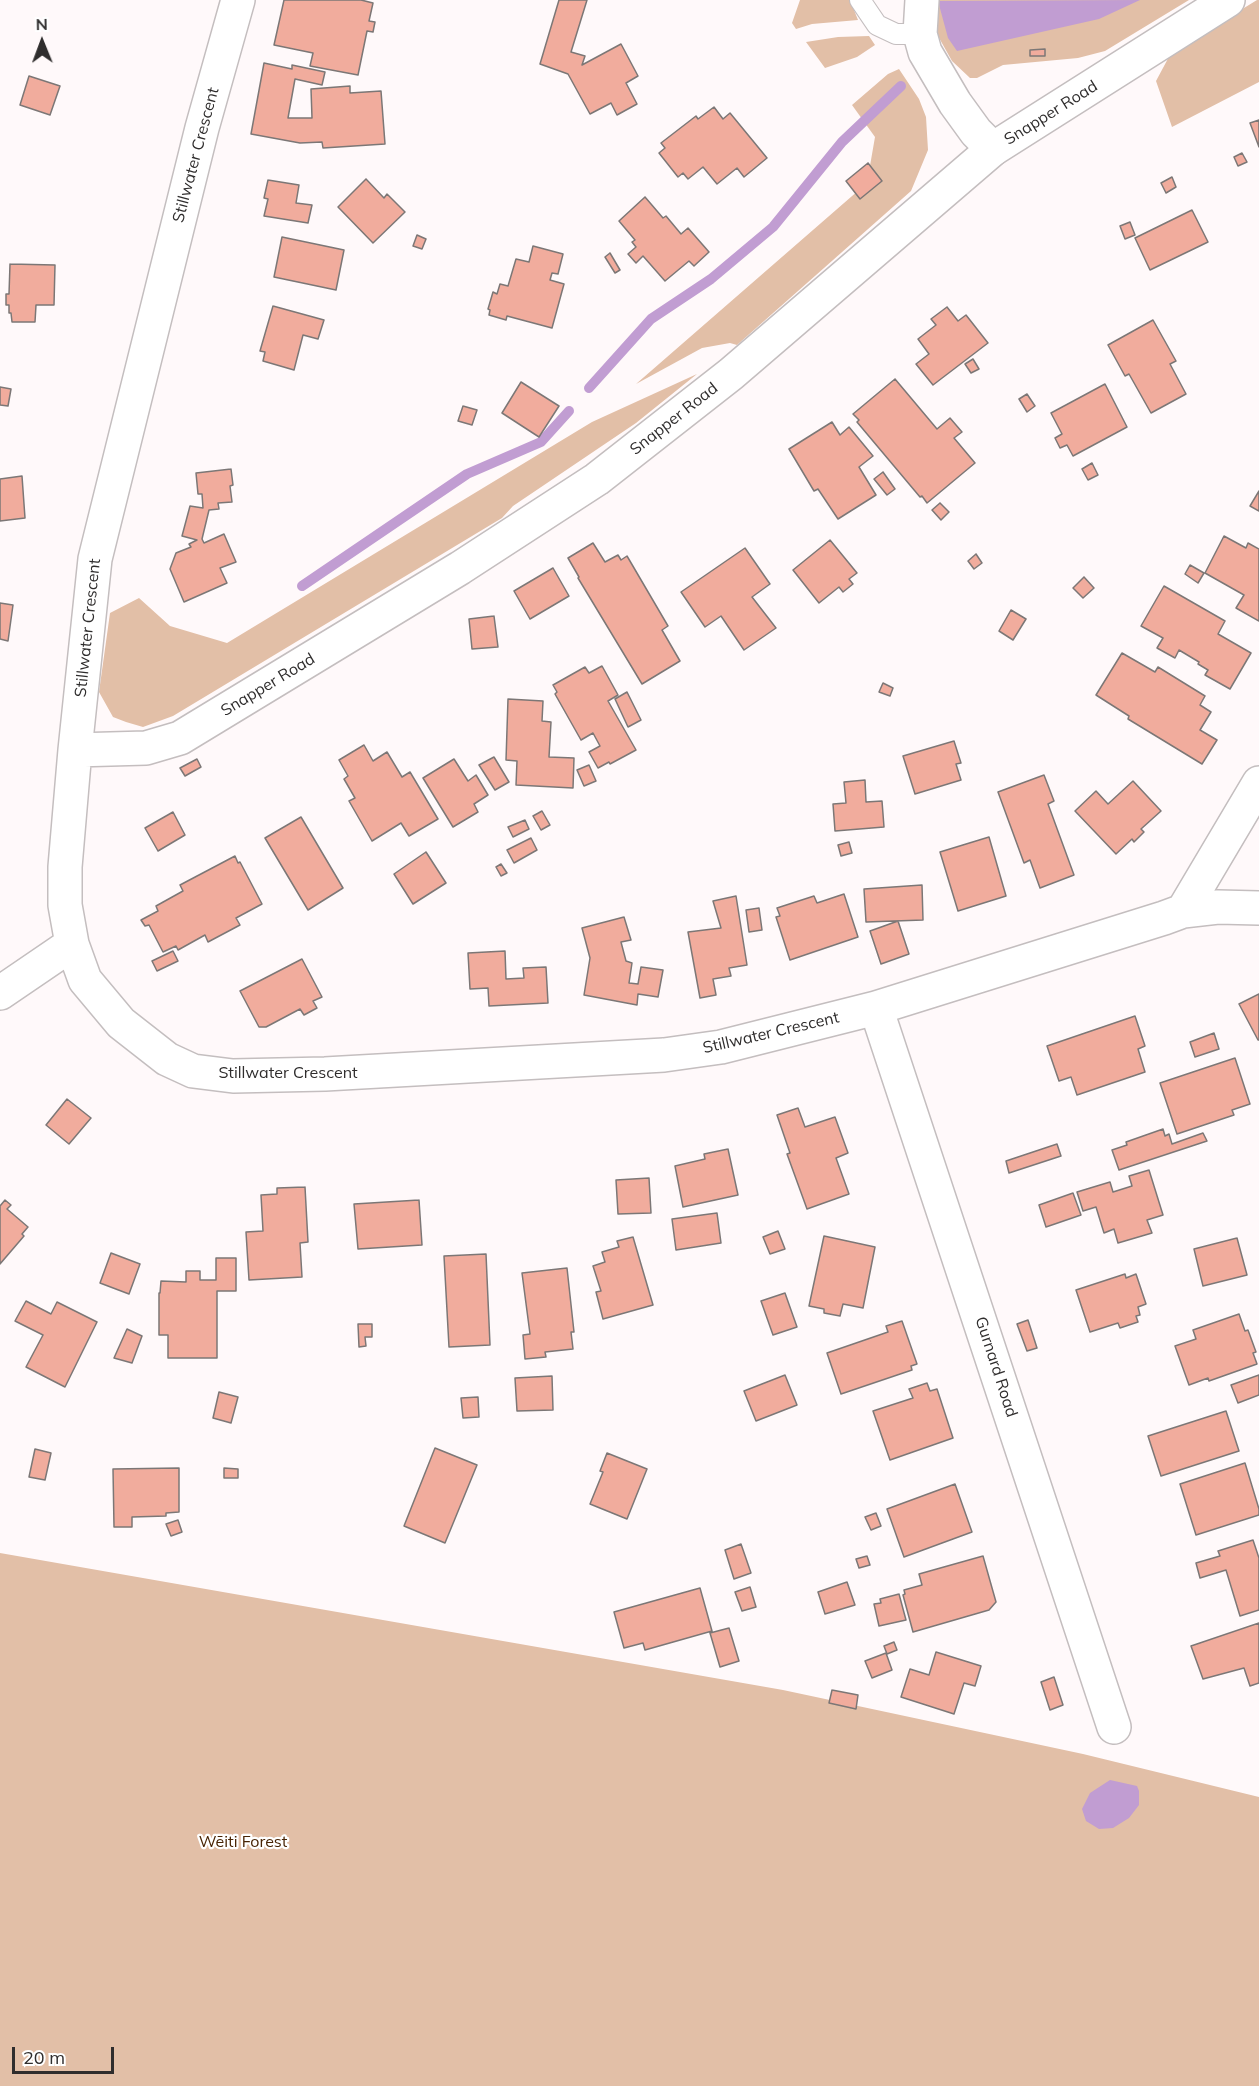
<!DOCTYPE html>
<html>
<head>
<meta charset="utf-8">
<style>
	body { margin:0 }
	#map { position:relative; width:1259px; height:2086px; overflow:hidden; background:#fff9fa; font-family:Mulish,sans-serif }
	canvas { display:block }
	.north { position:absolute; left:12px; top:12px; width:60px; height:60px; -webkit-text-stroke:4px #fff; paint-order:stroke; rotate:359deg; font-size:16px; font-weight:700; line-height:24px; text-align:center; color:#2f2d2d }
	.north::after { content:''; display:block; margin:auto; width:21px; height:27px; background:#2f2d2d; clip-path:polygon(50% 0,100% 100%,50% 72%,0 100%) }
	.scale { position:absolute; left:12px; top:2047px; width:102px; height:27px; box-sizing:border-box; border:3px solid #2f2d2d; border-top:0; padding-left:8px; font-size:18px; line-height:21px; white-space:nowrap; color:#2f2d2d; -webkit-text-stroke:4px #fff; paint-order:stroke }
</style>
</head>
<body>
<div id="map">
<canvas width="1259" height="2086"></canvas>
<div class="north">N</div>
<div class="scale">20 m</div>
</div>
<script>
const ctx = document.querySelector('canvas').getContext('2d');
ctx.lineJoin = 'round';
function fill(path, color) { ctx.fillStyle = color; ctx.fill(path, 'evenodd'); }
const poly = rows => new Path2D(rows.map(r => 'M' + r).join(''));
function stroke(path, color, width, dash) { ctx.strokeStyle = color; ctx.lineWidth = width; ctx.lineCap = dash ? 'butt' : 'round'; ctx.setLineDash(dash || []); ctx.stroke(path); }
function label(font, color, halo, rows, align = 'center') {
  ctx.font = font + ' Mulish,sans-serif'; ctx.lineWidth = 4.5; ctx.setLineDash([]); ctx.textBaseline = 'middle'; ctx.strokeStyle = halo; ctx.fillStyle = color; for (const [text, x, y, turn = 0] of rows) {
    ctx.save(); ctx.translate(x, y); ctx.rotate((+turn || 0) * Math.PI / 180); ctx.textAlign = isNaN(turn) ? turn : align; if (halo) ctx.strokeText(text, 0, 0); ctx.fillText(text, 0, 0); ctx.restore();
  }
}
const green = poly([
	[800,0,850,0,858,20,812,24,796,29,792,23],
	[938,0,1189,0,1105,51,1078,58,1003,65,977,78,970,78,952,61,938,36,935,18],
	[1257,0,1259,0,1259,82,1172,127,1156,81,1171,53],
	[869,36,875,45,857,57,825,68,806,42,838,37],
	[899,69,919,99,926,117,928,150,911,191,737,345,730,343,702,348,636,384,867,183,875,137,852,105,888,74],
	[697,374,636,423,513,506,502,518,173,716,143,727,126,722,113,717,99,692,110,613,139,598,170,626,227,643,592,422],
	[0,1553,783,1690,1083,1754,1259,1797,1259,2086,0,2086]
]);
const water = poly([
	[1140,0,1099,19,957,51,948,38,938,1],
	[1110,1780,1137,1786,1139,1791,1139,1805,1129,1818,1113,1828,1099,1829,1086,1821,1082,1809,1090,1793]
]);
const stream = poly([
	[589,388,651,319,711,279,773,227,842,142,901,86],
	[302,586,467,474,541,442,569,411]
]);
const building = poly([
	[284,0,361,0,373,3,369,21,375,22,373,32,367,31,358,75,310,66,313,53,274,45,284,0],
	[559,0,587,0,571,52,585,56,582,65,621,44,638,76,626,83,637,104,617,115,611,103,590,114,568,74,540,64,559,0],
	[1045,49,1045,56,1030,56,1030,50,1045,49],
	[264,63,292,69,292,65,325,72,322,85,295,79,288,118,312,118,311,89,350,86,350,93,381,91,385,144,323,148,322,142,300,143,251,134,264,63],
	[29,76,60,86,50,115,20,105,29,76],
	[714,107,723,119,730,113,767,158,744,177,737,168,717,184,703,167,688,179,683,173,678,177,659,153,665,148,661,143,696,116,698,119,714,107],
	[1259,120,1259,147,1250,123,1259,120],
	[1242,153,1247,162,1238,166,1234,157,1242,153],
	[868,163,882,181,860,199,846,181,868,163],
	[1172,177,1176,187,1166,193,1161,183,1172,177],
	[366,179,384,198,387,194,405,212,373,243,338,207,366,179],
	[268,180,299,185,296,203,312,205,308,223,264,216,268,199,264,198,268,180],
	[645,197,663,218,666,216,681,234,688,228,709,252,694,266,689,261,665,281,643,256,636,263,628,254,636,247,632,242,635,240,619,221,645,197],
	[1192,210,1208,242,1150,270,1135,238,1192,210],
	[1130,222,1135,235,1125,239,1120,226,1130,222],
	[417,235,426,239,422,249,413,246,417,235],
	[282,237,344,250,336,290,274,277,282,237],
	[533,246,563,254,558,274,552,273,550,280,564,284,552,328,507,316,506,320,489,315,490,310,488,309,493,292,497,294,500,284,508,286,516,259,529,262,533,246],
	[610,253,620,270,615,273,605,257,610,253],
	[10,264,55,265,54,305,36,305,35,322,12,322,11,313,9,313,9,305,6,305,6,294,9,294,10,264],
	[273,306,324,320,318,339,303,335,294,370,263,361,265,352,260,351,273,306],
	[947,307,958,321,966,315,988,343,933,385,916,364,929,354,918,339,936,325,931,319,947,307],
	[1153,320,1176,361,1170,364,1186,394,1151,413,1129,374,1125,376,1108,345,1153,320],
	[973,359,979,369,971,373,965,364,973,359],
	[895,379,937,429,950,418,962,432,954,438,975,463,927,503,922,496,920,497,857,422,859,420,853,414,895,379],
	[521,382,559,406,539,437,502,413,521,382],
	[1105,384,1127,427,1073,456,1067,445,1060,448,1055,438,1062,434,1051,413,1105,384],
	[0,387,11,389,8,406,0,405,0,387],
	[1027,394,1035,406,1027,412,1019,399,1027,394],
	[463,406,477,410,472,425,458,421,463,406],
	[832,422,840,435,849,427,873,456,859,467,876,495,838,519,818,489,814,491,789,449,832,422],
	[1092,463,1098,475,1088,480,1082,469,1092,463],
	[231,469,233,485,230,486,232,502,218,503,219,509,209,510,202,539,204,543,224,534,236,562,220,568,227,583,184,602,170,569,176,553,191,547,189,544,197,540,182,536,190,506,203,508,202,494,198,494,196,473,231,469],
	[883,472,895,489,887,495,874,479,883,472],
	[22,476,25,518,0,521,0,479,22,476],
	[1259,491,1259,511,1250,506,1259,491],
	[940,503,949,512,941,520,932,510,940,503],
	[1224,536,1246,548,1248,543,1259,549,1259,621,1236,608,1244,595,1205,573,1224,536],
	[830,540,857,573,849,579,853,584,843,592,839,587,819,603,793,570,830,540],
	[593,543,605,562,618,555,621,560,627,556,668,626,662,630,680,661,642,684,578,578,579,577,568,558,593,543],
	[745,548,770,584,752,597,776,628,744,650,721,616,705,627,681,592,745,548],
	[976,554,982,563,974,569,968,561,976,554],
	[1190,565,1204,573,1198,583,1185,574,1190,565],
	[553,568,569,596,530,619,514,591,553,568],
	[1084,577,1094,588,1083,598,1073,588,1084,577],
	[1164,586,1225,621,1218,634,1251,653,1230,689,1205,675,1208,670,1198,664,1199,662,1179,650,1175,658,1157,648,1163,638,1141,626,1164,586],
	[0,603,13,605,8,641,0,639,0,603],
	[1011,610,1026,619,1013,640,999,631,1011,610],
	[494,616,498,647,472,649,469,619,494,616],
	[1122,653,1155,672,1158,667,1205,696,1200,705,1211,712,1200,730,1217,740,1202,764,1128,719,1129,716,1096,695,1122,653],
	[602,666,618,695,608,701,636,750,610,764,609,762,598,768,589,752,600,746,593,733,581,740,555,694,557,692,553,685,585,667,589,673,602,666],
	[883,683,893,688,890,696,879,692,883,683],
	[627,692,641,720,628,727,615,699,627,692],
	[508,699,543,701,542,721,551,722,549,757,574,758,573,788,516,785,517,761,506,760,508,699],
	[954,741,961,763,956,764,961,780,915,794,903,756,954,741],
	[364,745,373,761,387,752,402,777,410,772,438,819,409,836,401,823,372,841,349,801,355,798,344,779,348,776,339,760,364,745],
	[494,757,509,782,495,790,479,765,494,757],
	[197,759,201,767,185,776,180,768,197,759],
	[454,759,468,781,476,775,488,795,474,804,478,812,453,827,423,778,454,759],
	[589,765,596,781,584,786,577,770,589,765],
	[1044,775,1054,801,1048,804,1074,875,1040,888,1030,860,1024,863,998,792,1044,775],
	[865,780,866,802,882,801,884,827,835,831,833,804,846,803,844,782,865,780],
	[1133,781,1161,811,1141,829,1144,832,1134,842,1132,839,1116,854,1075,811,1096,791,1108,804,1133,781],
	[542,811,550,825,541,830,533,816,542,811],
	[173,812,185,835,158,851,145,828,173,812],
	[301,817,343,888,308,910,265,838,301,817],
	[525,820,529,829,513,837,508,827,525,820],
	[989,837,1006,896,958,911,940,852,989,837],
	[531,838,537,850,514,863,507,850,531,838],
	[849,842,852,853,841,856,838,845,849,842],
	[426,852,446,883,413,904,394,874,426,852],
	[235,856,238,863,240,862,262,904,236,918,240,925,208,942,205,935,178,950,176,946,163,952,149,925,145,926,141,920,158,911,156,906,183,891,180,885,235,856],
	[501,864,507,873,501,876,496,867,501,864],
	[922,885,923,920,866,922,864,889,922,885],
	[844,894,858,937,790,960,776,917,780,916,777,908,814,896,817,903,844,894],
	[736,896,747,965,729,968,731,976,713,979,716,995,700,998,688,932,721,928,713,901,736,896],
	[759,908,762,930,749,932,746,910,759,908],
	[624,917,631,940,621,942,626,961,632,963,629,983,638,984,641,967,663,970,658,997,638,994,637,1005,584,995,590,958,582,928,624,917],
	[898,921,909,954,881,964,870,931,898,921],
	[173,951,178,961,157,971,152,961,173,951],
	[505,951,506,979,524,978,523,968,546,967,548,1003,489,1006,488,988,470,989,468,953,505,951],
	[302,959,322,997,313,1001,317,1008,304,1015,300,1009,266,1027,259,1027,240,991,302,959],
	[1259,994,1259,1040,1258,1040,1239,1004,1259,994],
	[1135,1016,1145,1046,1138,1049,1145,1072,1077,1095,1071,1077,1059,1081,1047,1046,1135,1016],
	[1214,1033,1219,1049,1195,1057,1190,1042,1214,1033],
	[1235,1058,1250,1104,1232,1110,1234,1115,1177,1134,1160,1083,1235,1058],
	[67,1099,91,1118,69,1144,46,1125,67,1099],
	[798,1108,805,1127,835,1117,848,1153,836,1158,849,1194,807,1209,787,1154,790,1153,777,1115,798,1108],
	[1163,1129,1165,1136,1169,1134,1172,1144,1203,1133,1207,1141,1119,1170,1112,1150,1127,1145,1126,1142,1163,1129],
	[1057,1144,1061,1156,1009,1173,1006,1161,1057,1144],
	[728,1149,738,1195,683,1207,675,1166,705,1159,704,1154,728,1149],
	[1149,1170,1163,1215,1147,1220,1152,1233,1118,1243,1114,1229,1104,1233,1096,1207,1083,1211,1077,1192,1110,1182,1113,1192,1132,1186,1129,1176,1149,1170],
	[649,1178,651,1213,618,1214,616,1180,649,1178],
	[305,1187,308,1242,300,1243,302,1277,249,1280,246,1232,263,1231,261,1195,277,1194,277,1188,305,1187],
	[1073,1193,1081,1215,1046,1227,1039,1205,1073,1193],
	[5,1200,11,1205,7,1209,28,1227,22,1234,24,1236,0,1264,0,1206,5,1200],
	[419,1200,422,1245,358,1249,354,1204,419,1200],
	[717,1213,721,1243,676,1250,672,1219,717,1213],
	[778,1231,785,1249,770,1254,763,1237,778,1231],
	[824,1236,875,1247,863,1308,843,1304,840,1316,824,1313,824,1309,809,1306,824,1236],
	[633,1237,653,1305,603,1319,596,1292,601,1291,593,1266,605,1262,602,1252,619,1247,617,1241,633,1237],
	[1237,1238,1247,1275,1203,1286,1194,1249,1237,1238],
	[111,1253,140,1264,129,1294,100,1283,111,1253],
	[486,1254,490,1345,449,1347,444,1256,486,1254],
	[216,1258,236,1258,236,1291,217,1291,217,1358,168,1358,168,1335,159,1335,159,1293,160,1293,161,1281,186,1282,186,1271,200,1271,200,1280,216,1280,216,1258],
	[567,1268,574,1332,571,1332,573,1349,545,1352,546,1357,525,1359,523,1335,530,1334,522,1273,567,1268],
	[1125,1274,1126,1278,1136,1274,1146,1304,1138,1307,1140,1315,1136,1316,1138,1322,1120,1328,1118,1323,1090,1332,1076,1290,1125,1274],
	[785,1293,797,1327,773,1335,761,1301,785,1293],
	[26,1301,51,1314,57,1302,97,1322,65,1387,26,1367,43,1335,15,1321,26,1301],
	[1239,1314,1245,1331,1248,1330,1256,1352,1253,1353,1257,1364,1209,1381,1208,1378,1189,1385,1175,1346,1196,1339,1193,1330,1239,1314],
	[1028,1320,1037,1348,1027,1351,1017,1324,1028,1320],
	[902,1321,917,1364,911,1366,912,1370,841,1394,827,1353,888,1332,886,1326,902,1321],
	[358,1324,372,1324,372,1337,365,1337,366,1346,359,1347,358,1324],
	[127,1329,142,1336,132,1363,114,1358,127,1329],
	[785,1375,797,1405,756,1421,744,1391,785,1375],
	[1259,1375,1259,1395,1238,1403,1231,1385,1259,1375],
	[552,1376,553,1410,517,1411,515,1378,552,1376],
	[927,1383,930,1391,937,1389,953,1438,890,1460,873,1411,913,1398,909,1389,927,1383],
	[219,1392,238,1397,231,1423,213,1418,219,1392],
	[478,1397,479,1417,463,1418,461,1398,478,1397],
	[1226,1411,1239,1451,1161,1476,1148,1436,1226,1411],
	[435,1448,477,1465,445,1543,404,1526,435,1448],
	[35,1449,51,1453,45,1480,29,1477,35,1449],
	[607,1453,647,1469,627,1519,590,1504,603,1472,600,1471,607,1453],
	[1245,1463,1259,1509,1259,1515,1196,1535,1180,1484,1245,1463],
	[179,1468,179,1512,166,1513,166,1516,132,1517,132,1527,114,1527,113,1469,179,1468],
	[224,1468,238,1469,238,1478,224,1478,224,1468],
	[955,1484,972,1532,904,1557,887,1509,955,1484],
	[876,1513,881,1526,871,1530,865,1517,876,1513],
	[178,1520,182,1532,171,1536,166,1524,178,1520],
	[1253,1540,1259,1558,1259,1610,1240,1616,1226,1570,1200,1578,1196,1563,1220,1556,1218,1551,1253,1540],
	[741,1544,751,1573,734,1579,725,1550,741,1544],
	[867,1556,870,1565,859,1568,856,1559,867,1556],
	[983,1556,996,1602,989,1610,913,1632,903,1595,905,1594,904,1590,922,1585,919,1574,983,1556],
	[847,1582,855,1605,825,1614,818,1592,847,1582],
	[750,1587,756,1607,742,1611,735,1592,750,1587],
	[700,1588,712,1631,645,1650,643,1643,624,1648,614,1612,700,1588],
	[899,1594,906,1620,879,1626,874,1604,881,1603,880,1599,899,1594],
	[1259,1623,1259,1683,1250,1686,1244,1668,1203,1679,1191,1646,1259,1623],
	[729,1628,739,1661,720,1667,710,1633,729,1628],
	[894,1642,897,1650,887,1654,884,1646,894,1642],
	[936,1652,981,1666,975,1686,964,1683,954,1714,901,1697,910,1669,929,1675,936,1652],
	[886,1653,892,1670,872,1678,865,1661,886,1653],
	[1054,1677,1063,1705,1050,1710,1041,1682,1054,1677],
	[832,1690,858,1695,856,1709,829,1703,832,1690]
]);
const service = poly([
	[860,0,877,25,896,34,920,34]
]);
const minor = poly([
	[238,0,202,128,95,559,75,750,65,867,65,905,72,944,85,980,121,1023,167,1059,193,1071,233,1076,325,1074,664,1055,721,1047,876,1008,1164,918,1183,911,1218,907,1259,908],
	[75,750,146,748,180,738,460,568,597,479,731,374,993,149,1228,0],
	[1183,911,1259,783],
	[0,993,72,944],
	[876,1008,1114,1727]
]);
const tertiary = poly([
	[922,0,920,34,925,52,955,103,976,132,993,149]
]);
const streetNames = [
	["Snapper Road",1051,113,-32],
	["Stillwater Crescent",196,155,-75],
	["Snapper Road",674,419,-38],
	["Stillwater Crescent",88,628,-84],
	["Snapper Road",268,685,-31],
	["Stillwater Crescent",771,1033,-13],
	["Stillwater Crescent",288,1073],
	["Gurnard Road",996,1367,72]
];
const parkNames = [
	["Wēiti Forest",243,1842]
];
fill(green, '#e2bfa7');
fill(water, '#c19dd2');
stroke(stream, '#c19dd2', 10);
fill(building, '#f1ac9d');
stroke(building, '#7c7776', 1.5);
stroke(service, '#c4bebf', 22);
stroke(minor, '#c4bebf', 36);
stroke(tertiary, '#c4bebf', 36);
stroke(service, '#fff', 20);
stroke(minor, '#fff', 33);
stroke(tertiary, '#fff', 33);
label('16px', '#2f2d2d', '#fff', streetNames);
label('16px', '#472303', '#fff', parkNames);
</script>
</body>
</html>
